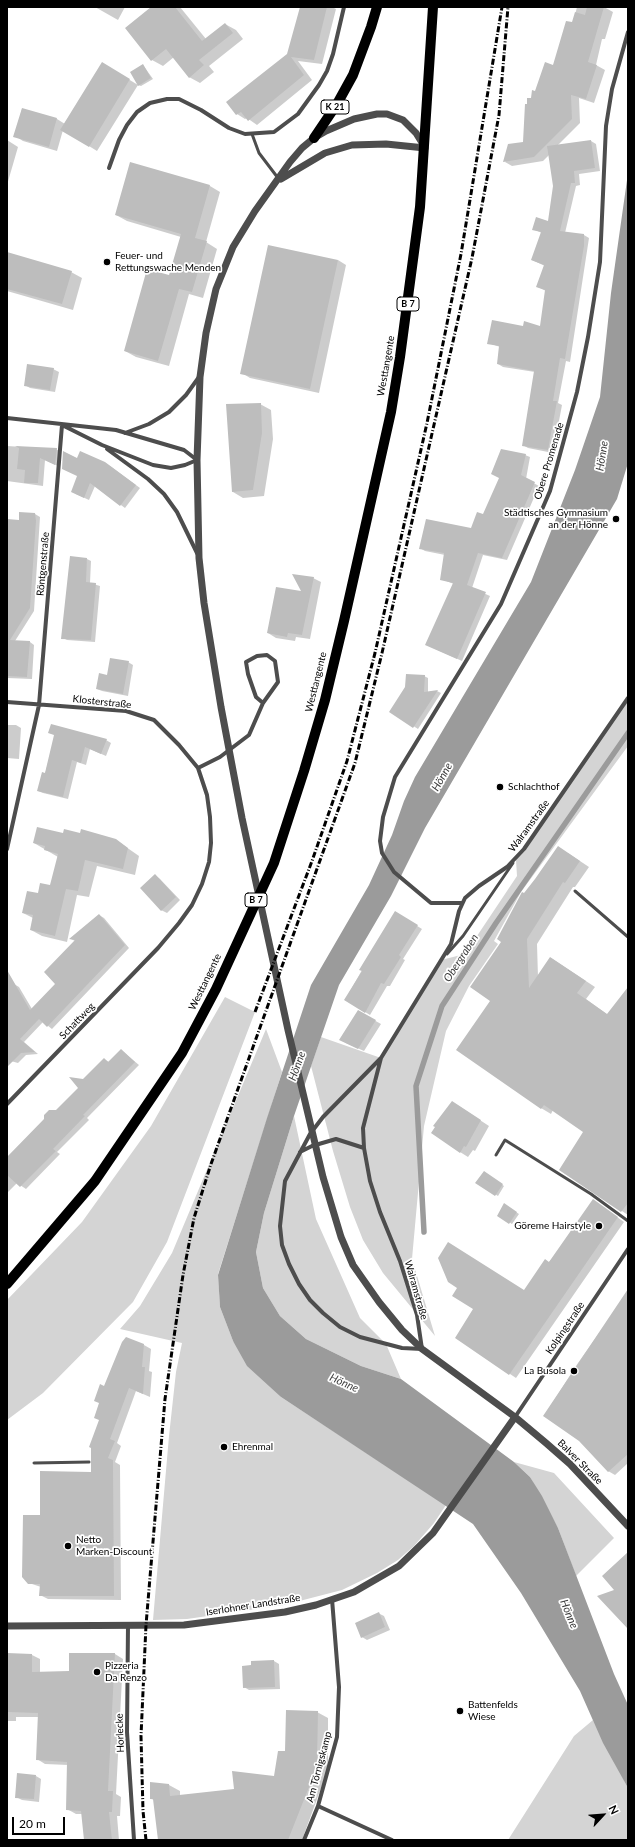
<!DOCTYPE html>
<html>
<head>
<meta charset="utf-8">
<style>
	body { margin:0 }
	#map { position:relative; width:635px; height:1847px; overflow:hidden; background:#fff; font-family:Lato,sans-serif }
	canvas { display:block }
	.frame { position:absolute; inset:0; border:8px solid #000; pointer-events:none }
	.north { position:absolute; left:583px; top:1795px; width:40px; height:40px; -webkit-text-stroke:3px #fff; paint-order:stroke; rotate:64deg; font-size:11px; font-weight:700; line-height:16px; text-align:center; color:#000 }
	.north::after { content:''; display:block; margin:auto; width:14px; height:18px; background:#000; clip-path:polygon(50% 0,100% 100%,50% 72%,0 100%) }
	.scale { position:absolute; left:12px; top:1817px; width:53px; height:18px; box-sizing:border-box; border:2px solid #000; border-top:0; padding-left:5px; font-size:12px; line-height:14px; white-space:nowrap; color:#000; -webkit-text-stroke:3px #fff; paint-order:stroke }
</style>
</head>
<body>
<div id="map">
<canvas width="635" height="1847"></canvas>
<div class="frame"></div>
<div class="north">N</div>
<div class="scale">20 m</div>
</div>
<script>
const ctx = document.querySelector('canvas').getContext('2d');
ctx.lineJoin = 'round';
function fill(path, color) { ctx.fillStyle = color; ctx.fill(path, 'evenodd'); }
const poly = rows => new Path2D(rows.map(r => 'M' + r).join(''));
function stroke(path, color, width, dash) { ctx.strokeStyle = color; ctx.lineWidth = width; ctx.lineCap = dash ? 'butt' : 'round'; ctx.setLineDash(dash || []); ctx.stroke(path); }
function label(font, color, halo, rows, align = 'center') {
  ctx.font = font + ' Lato,sans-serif'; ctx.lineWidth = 3.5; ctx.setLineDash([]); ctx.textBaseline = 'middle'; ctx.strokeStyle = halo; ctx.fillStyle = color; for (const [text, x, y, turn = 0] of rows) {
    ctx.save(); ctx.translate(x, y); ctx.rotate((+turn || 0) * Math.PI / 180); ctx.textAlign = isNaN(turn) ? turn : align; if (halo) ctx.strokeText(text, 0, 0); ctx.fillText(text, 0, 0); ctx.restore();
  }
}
const green = poly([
	[628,699,628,746,521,892,494,941,498,944,469,986,446,1031,424,1126,412,1259,435,1336,383,1273,363,1240,350,1207,333,1151,311,1066,321,1037,381,1058,441,960,465,954,517,876,516,860],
	[225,997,255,1012,167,1242,133,1302,43,1393,7,1420,7,1300,82,1222,151,1126],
	[266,1029,282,1072,218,1274,220,1307,233,1341,281,1397,446,1505,434,1523,414,1546,398,1560,377,1573,342,1590,284,1605,187,1619,153,1620,169,1436,176,1372,182,1343,120,1329,140,1306,172,1253],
	[294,1116,316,1219,360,1318,386,1344,401,1379,361,1366,306,1339,280,1316,263,1288,256,1252,264,1213],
	[514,1462,554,1473,614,1538,576,1576,558,1528,530,1477],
	[593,1720,628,1788,628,1840,508,1840,574,1736]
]);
const water = poly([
	[628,173,628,463,617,499,425,828,391,896,339,985,294,1116,264,1213,256,1252,263,1288,280,1316,306,1339,361,1366,401,1379,514,1462,530,1477,542,1496,558,1528,614,1674,628,1705,628,1788,603,1743,580,1691,521,1593,473,1524,281,1397,247,1366,233,1341,220,1307,218,1275,267,1118,311,985,369,885,392,835,404,801,415,777,531,582,575,470,600,397,611,293]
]);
const shadow = poly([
	[95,7,125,7,118,20],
	[153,7,180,7,206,39,225,24,236,30,243,39,209,66,214,72,200,83,189,77,174,57,163,66,152,60],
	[301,7,332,7,336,9,322,64,298,61,312,80,257,125,247,118,245,119,237,114,288,55],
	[577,7,604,7,613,12,605,39,602,39,596,65,605,70,594,103,579,98,580,123,557,146,591,141,596,144,600,171,579,174,580,185,576,186,565,233,584,235,589,238,570,362,566,361,558,403,562,405,553,453,528,448,523,445,535,372,503,367,498,364,500,347,489,343,524,327,541,327,546,291,538,287,545,266,532,260,542,233,533,229,549,222,554,186,549,155,543,161,512,166,505,162,524,142,527,105,553,66,573,23],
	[143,65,153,79,141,86,138,85],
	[110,68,138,85,97,151,63,130,57,151,23,141,15,136,22,109,57,119,65,124],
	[7,140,18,147,7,185],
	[131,163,210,186,220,192,206,242,217,249,203,298,189,294,169,366,136,357,125,351,170,276,181,237,127,221,116,215],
	[7,253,71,272,82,278,73,310,7,291],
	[338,260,346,265,319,393,250,378,242,373],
	[53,369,59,372,55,392,30,388,25,385],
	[260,404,271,410,273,439,264,496,243,498,233,492],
	[7,446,56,449,61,452,60,467,45,460,43,486,7,481],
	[525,455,530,457,526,479,539,486,507,560,483,555,472,588,490,596,462,661,431,647,454,584,441,579,445,555,425,551,420,548,472,529,483,516],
	[78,459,110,466,140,488,125,508,95,486,89,500,76,494],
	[35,514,40,517,34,611,15,641,30,642,34,645,32,679,7,678,7,520,20,521],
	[87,559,91,561,90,583,100,586,95,642,67,640,63,638],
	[313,578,321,582,310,639,296,637,295,641,276,638,268,633],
	[128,662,133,665,128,696,102,691,97,689,108,676],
	[424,676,428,678,428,692,437,691,441,693,418,729,390,711],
	[7,725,16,725,21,728,19,759,7,758],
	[55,736,106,740,111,743,106,756,90,749,86,765,77,762,68,799,43,793,38,791,45,774],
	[63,834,116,840,139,856,135,875,97,866,89,897,77,895,67,942,42,936,31,930,33,918,23,913,39,895,51,886,58,857,34,843],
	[568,853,589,867,575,887,573,887,537,944,538,977,551,958,595,987,586,999,608,1015,628,998,628,1215,560,1170,585,1132,553,1110,551,1114,541,1108,492,1001,502,942,525,895],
	[155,875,160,879,180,900,167,913,161,910],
	[395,912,422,929,403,959,405,960,390,986,387,986,370,1015,345,1000],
	[99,915,104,918,129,948,52,1029,43,1022,24,1042,38,1054,26,1055,18,1063,7,1060,7,987,14,984,19,987,32,1009,57,984,75,941,71,939],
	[358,1011,381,1024,364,1051,346,1043],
	[121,1050,139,1065,87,1118,89,1120,57,1152,60,1154,26,1189,17,1183,7,1193,7,1159,79,1088,83,1080,104,1059,109,1062],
	[460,1107,489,1126,475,1151,473,1150,468,1157,460,1152],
	[484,1172,504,1186,498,1196,477,1183],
	[599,1204,624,1222,516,1378,510,1374,475,1309,524,1291],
	[505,1205,519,1214,512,1224,498,1215],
	[628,1292,628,1463,615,1475,608,1471,580,1440,544,1416,578,1363],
	[144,1345,151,1349,149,1371,152,1372,150,1397,136,1391,117,1443,121,1446,115,1462,120,1465,121,1600,48,1599,40,1595,41,1587,29,1583,41,1516,91,1473,105,1387],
	[378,1613,384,1616,390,1630,367,1640,362,1637],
	[7,1654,32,1655,40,1659,40,1673,70,1672,115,1654,123,1659,116,1794,121,1797,120,1816,117,1816,119,1840,85,1840,83,1814,76,1814,67,1809,68,1765,45,1764,37,1759,39,1717,16,1717,16,1721,7,1721],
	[274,1661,279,1664,280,1689,249,1690,244,1687],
	[317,1712,328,1718,328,1769,302,1840,159,1840,155,1800,151,1799,169,1785,180,1791,180,1796,235,1790,275,1777,286,1752],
	[36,1776,41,1779,39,1802,22,1800,16,1797]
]);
const stream = poly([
	[424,1232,416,1086,442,1006,496,923,628,733]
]);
const building = poly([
	[151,7,175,7,202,41,225,23,233,33,199,60,204,65,189,78,166,49,151,61,125,28],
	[300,7,327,7,314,60,291,57,304,75,248,121,241,112,236,115,226,102,287,54],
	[587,7,604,7,588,62,597,65,586,99,571,95,572,119,534,157,503,162,508,144,523,142,525,104,527,104,527,98,531,98,532,90,535,91,545,62,553,65,566,21,572,22,575,12,585,15],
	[102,62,130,79,89,147,60,130],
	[143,64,151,78,138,86,130,72],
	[22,108,57,118,49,147,13,137],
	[591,140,595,168,574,171,575,183,571,183,560,231,584,234,584,246,565,359,560,358,553,401,557,401,548,450,522,446,534,371,497,364,499,346,487,344,492,320,523,326,524,321,540,326,545,290,536,287,544,265,531,260,541,232,532,230,536,217,548,221,553,186,547,146],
	[130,162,210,185,195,238,207,241,192,292,179,289,158,361,124,351,147,269,169,275,181,234,115,215],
	[268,245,338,260,310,389,240,374],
	[7,252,72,271,62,304,7,289],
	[27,364,54,368,50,390,24,386],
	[261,403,262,433,253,490,232,492,226,404],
	[15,446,57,448,55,465,40,458,38,483,24,483,25,470,17,469,19,448],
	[501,449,526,454,521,475,535,482,502,558,478,553,467,585,486,592,457,659,425,645,453,583,440,580,444,553,419,549,426,519,471,528,477,512,483,514,499,478,491,474],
	[63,451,77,458,80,451,105,462,136,485,120,506,90,483,84,498,71,492,77,476,62,469],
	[19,512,35,513,36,521,30,608,10,640,30,641,27,677,7,676,7,519,19,520],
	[70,556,87,558,86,582,96,583,91,640,61,639],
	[292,574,314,577,302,635,288,633,287,637,267,633,276,587,301,591],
	[110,658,129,661,123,694,96,689,99,673,107,675],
	[406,674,425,675,424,692,438,690,413,728,389,712,405,687],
	[51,724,107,739,101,754,85,747,81,763,72,760,63,797,37,791,42,772,45,773,54,735,48,733],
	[37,827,63,833,64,829,80,833,81,829,116,839,128,848,123,869,85,860,78,891,66,889,55,936,30,930,33,915,22,913,27,891,38,893,40,883,50,885,58,854,44,850,45,846,33,843],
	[558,846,580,861,565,883,563,882,527,939,529,988,550,957,586,981,577,993,607,1014,628,987,628,1203,621,1212,559,1170,583,1132,544,1105,541,1109,456,1050,490,1001,470,987,501,942,497,939,522,892,524,893,535,879],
	[155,874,176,897,161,911,140,888],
	[395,911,418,925,399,955,401,957,384,984,381,983,365,1013,344,1000,362,971,359,970],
	[99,914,125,945,47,1027,39,1019,20,1039,35,1052,21,1053,7,1067,7,970,30,1010,55,984,44,972,75,940,69,939],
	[358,1010,376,1020,358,1049,339,1040],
	[121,1049,135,1062,83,1115,85,1116,53,1149,56,1151,20,1187,7,1175,7,1157,44,1119,44,1115,49,1110,56,1110,78,1088,69,1077,83,1079,104,1058,108,1062],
	[452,1101,481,1120,466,1147,464,1146,460,1153,431,1133,435,1127,433,1126],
	[484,1171,503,1184,495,1196,475,1183],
	[593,1199,618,1217,509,1375,455,1338,473,1309,452,1296,457,1288,448,1282,438,1258,448,1242,524,1290,545,1259,549,1262],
	[504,1203,517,1212,509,1224,497,1216],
	[628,1289,628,1454,608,1472,579,1441,543,1416],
	[126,1337,144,1344,142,1367,145,1367,143,1394,129,1388,110,1439,115,1441,108,1458,113,1460,114,1596,39,1596,40,1584,28,1584,22,1577,23,1515,40,1515,40,1471,91,1472,91,1448,89,1447,99,1420,94,1418,99,1403,94,1401,100,1384,104,1386,122,1342],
	[628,1552,628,1629,597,1596,614,1590,602,1576],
	[379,1612,385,1627,361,1638,355,1623],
	[7,1653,32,1654,32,1672,69,1671,69,1653,115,1653,108,1791,113,1791,112,1812,109,1812,112,1840,84,1840,81,1811,66,1810,67,1762,36,1760,38,1713,7,1712],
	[274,1660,275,1687,243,1688,242,1666,251,1665,251,1661],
	[286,1710,318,1711,317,1763,311,1782,288,1840,158,1840,153,1799,150,1799,150,1782,169,1784,170,1796,234,1789,232,1771,274,1776,278,1751,285,1751],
	[17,1773,36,1775,34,1799,15,1798]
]);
const service = poly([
	[252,134,259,153,278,178],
	[575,891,628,937],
	[447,954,463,936,513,863],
	[496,1155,505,1140,591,1194,628,1221],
	[34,1463,89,1462]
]);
const minor = poly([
	[109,168,119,140,127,125,137,112,150,103,167,99,179,99,201,110,229,128,245,134,274,132,298,114,319,85,327,71,333,54,344,7],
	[7,418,116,430,184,450,197,460,185,465,171,468,153,465,102,445,62,425],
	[125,433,149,424,169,412,186,395,199,377],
	[107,449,148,479,164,494,177,512,197,553],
	[7,702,126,711,154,720,179,745,198,768,207,795,210,817,211,843,209,862,202,884,192,905,179,923,158,948,7,1104],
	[198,768,220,757,249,735,263,703,278,682,275,661,267,655,257,656,246,662,248,674,256,697,263,703],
	[7,849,39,705,62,425],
	[462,903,431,903,394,872,382,853,380,841,383,817,395,777,501,604,550,491,577,392,588,337,600,262,606,126,612,89,628,32],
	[381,1058,323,1117,310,1134,285,1181,280,1226,282,1245,289,1264,299,1284,310,1300,323,1313,340,1327,360,1337,402,1348,422,1349,417,1315,400,1261,380,1212,370,1181,364,1148,363,1128,381,1058,451,944,459,911,465,898,479,886,507,867,524,849,628,698],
	[300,1152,312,1146,336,1139,364,1148],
	[515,1417,628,1249],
	[128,1625,127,1732,134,1840],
	[318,1806,392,1840],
	[304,1840,318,1806,337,1737,339,1687,332,1599]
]);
const tertiary = poly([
	[424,146,416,133,403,120,387,114,377,114,354,119,326,131,314,138,302,148,290,162,255,211,233,247,216,289,206,333,200,377,197,460,199,558,204,603,221,707,242,818,288,1030,323,1177,341,1237,353,1265,379,1302,402,1330,422,1349,515,1417,546,1443,570,1464,628,1526],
	[281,179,325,153,352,145,386,144,425,148],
	[7,1626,184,1625,285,1612,316,1605,354,1592,399,1566,433,1533,515,1417]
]);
const primary = poly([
	[314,138,337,104,353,75,371,27,377,7],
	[7,1284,95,1181,182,1053,216,989,274,863,304,771,325,700,344,621,391,412,400,357,420,207,433,7]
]);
const rail = poly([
	[255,1012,312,861,347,761,375,653,427,423,461,254,502,7],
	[146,1840,143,1811,141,1736,146,1625,165,1399,183,1275,194,1218,211,1164,355,763,382,653,472,258,499,115,508,7]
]);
const markers = [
	[107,262,4,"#000"],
	[616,519,4,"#000"],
	[500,787,4,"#000"],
	[599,1226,4,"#000"],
	[574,1371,4,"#000"],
	[224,1447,4,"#000"],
	[68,1546,4,"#000"],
	[97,1672,4,"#000"],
	[460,1711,4,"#000"]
];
const shields = [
	[335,107,28],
	[408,304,22],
	[256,900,22]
];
const shieldNames = [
	["K 21",335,107],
	["B 7",408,304],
	["B 7",256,900]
];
const poiNames = [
	["Feuer- und",115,256],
	["Rettungswache Menden",115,268],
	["Städtisches Gymnasium",608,513,"right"],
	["an der Hönne",608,525,"right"],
	["Schlachthof",508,787],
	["Göreme Hairstyle",591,1226,"right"],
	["La Busola",566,1371,"right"],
	["Ehrenmal",232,1447],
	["Netto",76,1540],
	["Marken-Discount",76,1552],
	["Pizzeria",105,1666],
	["Da Renzo",105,1678],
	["Battenfelds",468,1705],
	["Wiese",468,1717]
];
const streetNames = [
	["Westtangente",386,366,-80],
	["Obere Promenade",549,461,-73],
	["Röntgenstraße",43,564,-85],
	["Westtangente",316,682,-76],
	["Klosterstraße",102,702,6],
	["Walramstraße",529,826,-54],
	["Westtangente",205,982,-64],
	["Schattweg",77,1021,-46],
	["Walramstraße",416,1290,74],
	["Kolpingstraße",565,1328,-56],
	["Balver Straße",580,1462,45],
	["Iserlohner Landstraße",253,1605,-9],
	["Horlecke",120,1733,-92],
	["Am Törnigskamp",319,1767,-75]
];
const waterNames = [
	["Hönne",602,456,-81],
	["Hönne",442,777,-61],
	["Obergraben",461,958,-57],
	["Hönne",297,1066,-70],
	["Hönne",344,1383,24],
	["Hönne",569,1614,68]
];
fill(green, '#d4d4d4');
fill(water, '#9b9b9b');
fill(shadow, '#0003');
stroke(stream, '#9b9b9b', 5.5);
fill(building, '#bdbdbd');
stroke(service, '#4d4d4d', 3);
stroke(minor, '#4d4d4d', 4);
stroke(tertiary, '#4d4d4d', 7);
stroke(primary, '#000', 10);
stroke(rail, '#000', 3, [6, 2, 1, 2]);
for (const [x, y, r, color] of markers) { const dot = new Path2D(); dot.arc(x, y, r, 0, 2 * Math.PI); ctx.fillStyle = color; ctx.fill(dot); stroke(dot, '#fff', 1.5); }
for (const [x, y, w] of shields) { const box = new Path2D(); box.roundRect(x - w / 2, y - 7, w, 14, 3); ctx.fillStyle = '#fff'; ctx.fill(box); stroke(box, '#000', 1); }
label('bold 9px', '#000', null, shieldNames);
label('10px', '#000', '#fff', poiNames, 'left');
label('10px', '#000', '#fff', streetNames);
label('italic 11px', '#3c3c3c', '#fff', waterNames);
</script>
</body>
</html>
